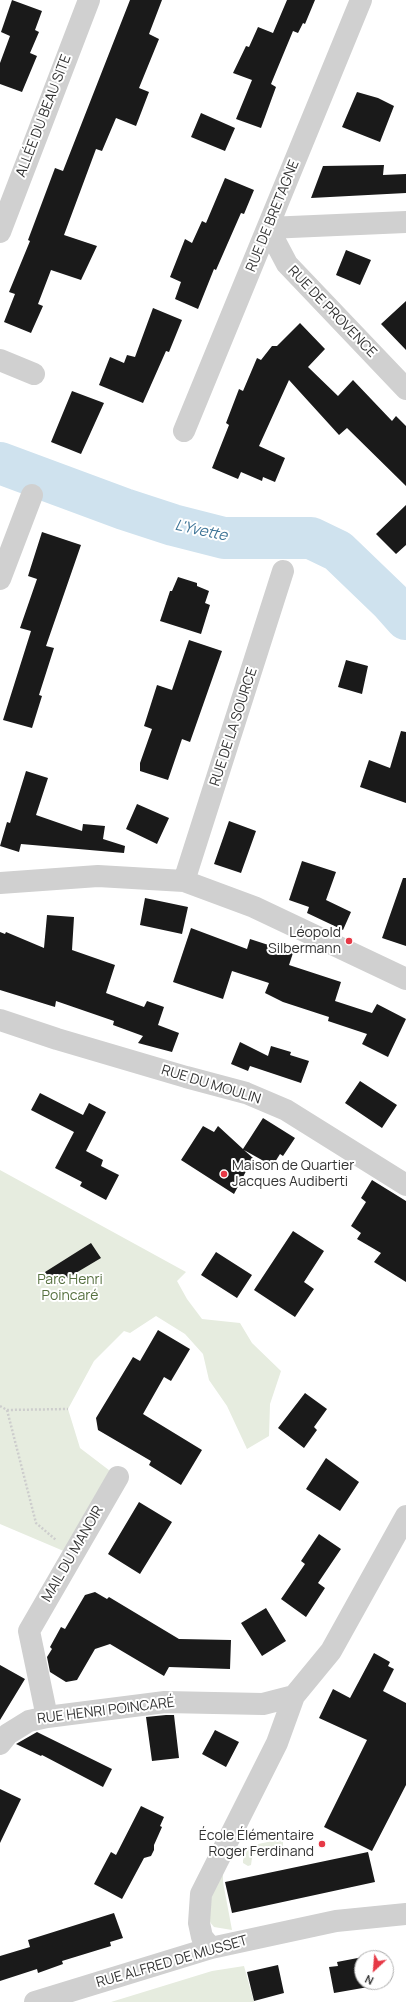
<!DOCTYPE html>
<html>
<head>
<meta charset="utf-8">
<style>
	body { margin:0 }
	#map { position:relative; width:406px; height:2002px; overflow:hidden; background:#fff; font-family:Manrope,sans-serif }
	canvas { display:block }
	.north { position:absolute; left:354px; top:1950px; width:40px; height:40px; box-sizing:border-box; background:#fff; border:1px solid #adadad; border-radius:50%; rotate:206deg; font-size:11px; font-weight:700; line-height:16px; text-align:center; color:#333 }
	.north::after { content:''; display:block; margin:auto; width:14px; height:18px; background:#e63946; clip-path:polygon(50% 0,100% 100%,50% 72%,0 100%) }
</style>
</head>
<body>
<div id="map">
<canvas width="406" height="2002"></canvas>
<div class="north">N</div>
</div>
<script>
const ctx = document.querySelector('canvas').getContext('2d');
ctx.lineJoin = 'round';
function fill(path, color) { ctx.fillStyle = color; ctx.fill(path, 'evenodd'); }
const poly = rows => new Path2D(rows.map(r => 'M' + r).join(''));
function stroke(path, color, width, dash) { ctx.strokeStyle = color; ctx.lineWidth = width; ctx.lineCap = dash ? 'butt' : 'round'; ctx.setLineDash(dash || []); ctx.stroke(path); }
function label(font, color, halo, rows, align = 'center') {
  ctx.font = font + ' Manrope,sans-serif'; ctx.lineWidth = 4; ctx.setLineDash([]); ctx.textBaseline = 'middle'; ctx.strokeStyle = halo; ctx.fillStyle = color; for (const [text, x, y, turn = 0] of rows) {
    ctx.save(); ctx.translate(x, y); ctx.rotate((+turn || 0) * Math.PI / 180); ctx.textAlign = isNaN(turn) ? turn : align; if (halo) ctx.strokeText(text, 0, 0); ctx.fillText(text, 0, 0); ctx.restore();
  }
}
const green = poly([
	[0,1170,186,1272,177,1281,187,1299,202,1319,240,1323,252,1343,281,1371,270,1404,269,1436,247,1449,227,1406,209,1380,203,1354,185,1334,156,1316,130,1333,124,1331,94,1361,68,1409,80,1448,118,1477,73,1555,0,1524],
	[277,1840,283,1842,283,1846,257,1850,252,1858,251,1865,248,1866,243,1863,243,1860,249,1846],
	[223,1874,223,1882,232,1930,214,1927,209,1921,208,1901],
	[244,1966,254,2002,111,2002,212,1971]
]);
const river = poly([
	[0,463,124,509,173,525,224,538,311,538,338,551,390,601,406,619]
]);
const building = poly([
	[12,0,42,11,35,30,39,32,30,53,37,56,22,92,0,84,0,63,10,36,1,32],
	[130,0,162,0,149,34,159,39,139,88,149,92,136,126,116,118,102,151,96,149,64,235,97,246,81,280,51,270,38,304,43,306,31,333,4,322,15,294,9,292,30,241,28,240,55,168,63,171],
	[287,0,315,0,305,24,303,23,298,33,293,31,283,55,271,84,276,87,261,128,236,119,252,80,233,73,246,46,249,47,258,27,273,33],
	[357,92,378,98,394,106,380,142,342,127],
	[201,113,235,128,225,151,191,137],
	[384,165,383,175,406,174,406,193,311,198,323,166],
	[225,178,254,190,244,214,241,213,216,270,214,269,198,309,175,299,181,282,170,277,185,239,192,243,202,221,206,223],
	[346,250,371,260,360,285,336,275],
	[406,301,406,350,381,324],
	[153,308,182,320,169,352,166,351,143,403,99,385,110,357,124,363,127,355,135,357],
	[300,323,325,349,308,367,338,396,353,380,392,421,396,416,406,426,406,486,347,428,339,435,289,380,259,446,285,458,275,482,263,477,262,481,241,472,238,479,212,468,229,425,226,423,239,389,243,391,257,358,261,360,272,346,277,346],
	[72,391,104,403,81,454,51,442],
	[406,505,406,545,396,554,376,534],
	[42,532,81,545,46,646,54,648,39,695,42,696,32,728,3,720,31,631,20,628,37,579,28,576],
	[178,577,197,583,197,586,209,591,205,603,210,605,201,634,160,621,170,591,172,591],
	[189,640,222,651,190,742,182,739,168,780,140,771,140,763,152,729,144,726,157,685,172,690],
	[346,660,368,666,362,694,338,687],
	[401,731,406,732,406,803,360,787,369,760,390,768],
	[26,771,48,778,36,815,82,831,83,824,105,826,103,839,125,846,124,853,21,844,19,852,0,846,7,822,10,823],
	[137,804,169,818,157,844,126,829],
	[229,821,256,831,241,873,214,864],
	[302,861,336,872,326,900,351,912,343,930,307,913,309,907,289,900],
	[403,878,406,878,406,946,382,938],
	[145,898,188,907,182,934,140,925],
	[47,915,74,917,72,950,115,965,106,993,144,1007,147,1001,164,1007,158,1025,179,1033,172,1052,138,1043,143,1036,113,1025,114,1021,56,1001,55,1007,0,990,0,932,5,934,6,932,44,948],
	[191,928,247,949,250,939,293,953,289,965,341,982,335,1001,372,1013,377,1004,406,1019,388,1057,362,1044,367,1034,328,1021,329,1017,283,1002,265,993,269,983,232,971,223,999,173,982],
	[240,1042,268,1056,271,1046,291,1052,290,1055,309,1061,301,1083,250,1066,248,1071,231,1064],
	[360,1081,397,1105,382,1128,345,1103],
	[40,1093,83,1115,89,1103,106,1112,86,1151,103,1160,101,1166,119,1175,106,1200,80,1186,82,1182,55,1168,74,1132,31,1110],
	[263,1118,295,1138,283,1156,280,1154,275,1162,271,1160,269,1164,244,1150,253,1158,234,1194,181,1160,203,1126,214,1132,218,1126,243,1149],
	[372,1180,406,1201,406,1282,374,1262,381,1253,357,1239,361,1233,351,1226,366,1202,361,1198],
	[293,1231,324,1251,304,1282,314,1289,295,1317,254,1290],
	[91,1243,101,1258,54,1286,45,1272],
	[216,1252,252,1275,237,1298,201,1275],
	[158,1330,190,1349,171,1381,164,1377,143,1414,202,1450,181,1485,149,1465,151,1461,98,1430,96,1418,133,1357,140,1361],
	[305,1393,327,1409,314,1427,317,1430,304,1448,278,1428],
	[326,1458,359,1482,340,1511,306,1489],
	[139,1502,172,1522,140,1574,108,1554],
	[319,1534,341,1549,318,1583,325,1588,306,1617,281,1599,305,1564,301,1561],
	[95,1592,107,1599,109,1597,179,1639,231,1640,230,1669,169,1667,164,1676,110,1644,95,1649,77,1680,66,1682,50,1672,47,1657,52,1649,50,1647,61,1627,65,1629,85,1595],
	[266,1608,286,1641,262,1656,241,1623],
	[374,1653,390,1662,388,1666,394,1669,383,1691,406,1703,406,1785,372,1851,324,1827,367,1740,319,1718,333,1689,350,1698],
	[0,1665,25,1679,0,1720],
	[166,1715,174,1715,179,1758,152,1761,146,1717],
	[215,1730,239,1742,226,1767,202,1754],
	[37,1732,112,1769,103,1787,42,1755,41,1756,16,1744],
	[0,1789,21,1799,0,1843],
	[141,1806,164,1817,160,1826,162,1827,154,1845,154,1850,151,1856,144,1858,122,1899,94,1884,111,1852,116,1855],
	[368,1852,375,1882,232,1913,225,1882],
	[114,1913,123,1938,110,1942,111,1946,62,1961,63,1964,38,1973,37,1969,0,1981,0,1956,30,1947,28,1940],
	[368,1956,368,1958,362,1958,362,1982,373,1982,374,1986,334,1993,329,1967,338,1966,337,1962],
	[278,1965,284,1993,254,2001,247,1972]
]);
const path = poly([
	[0,1406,7,1410,68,1409],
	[7,1410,36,1523,56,1540]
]);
const minor = poly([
	[268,228,287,264,406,389],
	[268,228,406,222],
	[0,232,89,0],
	[0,360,34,374],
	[184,431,361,0],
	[0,579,32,495],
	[184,881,283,571],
	[0,883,98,876,184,881,254,907,406,979],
	[0,1020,57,1039,186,1077,246,1093,286,1110,406,1185],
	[47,1717,29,1631,118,1477],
	[0,1744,8,1734,29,1721,47,1717,165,1702,263,1704,294,1696,331,1651,406,1516],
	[211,1948,202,1937,199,1923,201,1894,277,1743,294,1696],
	[35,2002,211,1948,336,1921,406,1914]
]);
const markers = [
	[349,941,4,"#e63946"],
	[224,1174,4,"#e63946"],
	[322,1844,4,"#e63946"]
];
const streetNames = [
	["ALLÉE DU BEAU SITE",44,116,-69],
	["RUE DE BRETAGNE",273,216,-68],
	["RUE DE PROVENCE",332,312,46],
	["RUE DE LA SOURCE",234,727,-72],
	["RUE DU MOULIN",211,1085,17],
	["MAIL DU MANOIR",73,1554,-60],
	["RUE HENRI POINCARÉ",106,1711,-7],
	["RUE ALFRED DE MUSSET",172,1962,-16]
];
const poiNames = [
	["Léopold",341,933],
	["Silbermann",341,949],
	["Maison de Quartier",232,1166,"left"],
	["Jacques Audiberti",232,1182,"left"],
	["École Élémentaire",314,1836],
	["Roger Ferdinand",314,1852]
];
const parkNames = [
	["Parc Henri",70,1280],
	["Poincaré",70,1296]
];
const waterNames = [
	["L'Yvette",201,531,12]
];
fill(green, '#e6ecdf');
stroke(river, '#cfe2ee', 42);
fill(building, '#1a1a1a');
stroke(path, '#cdcdcd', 2.5, [2, 2]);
stroke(minor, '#d0d0d0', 22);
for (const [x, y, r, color] of markers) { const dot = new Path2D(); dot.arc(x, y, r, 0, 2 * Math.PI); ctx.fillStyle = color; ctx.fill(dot); stroke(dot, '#fff', 1.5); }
label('14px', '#333', '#fff', streetNames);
label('14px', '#333', '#fff', poiNames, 'right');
label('14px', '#56703f', '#fff', parkNames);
label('italic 15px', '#3f7597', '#fff', waterNames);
</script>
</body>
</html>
